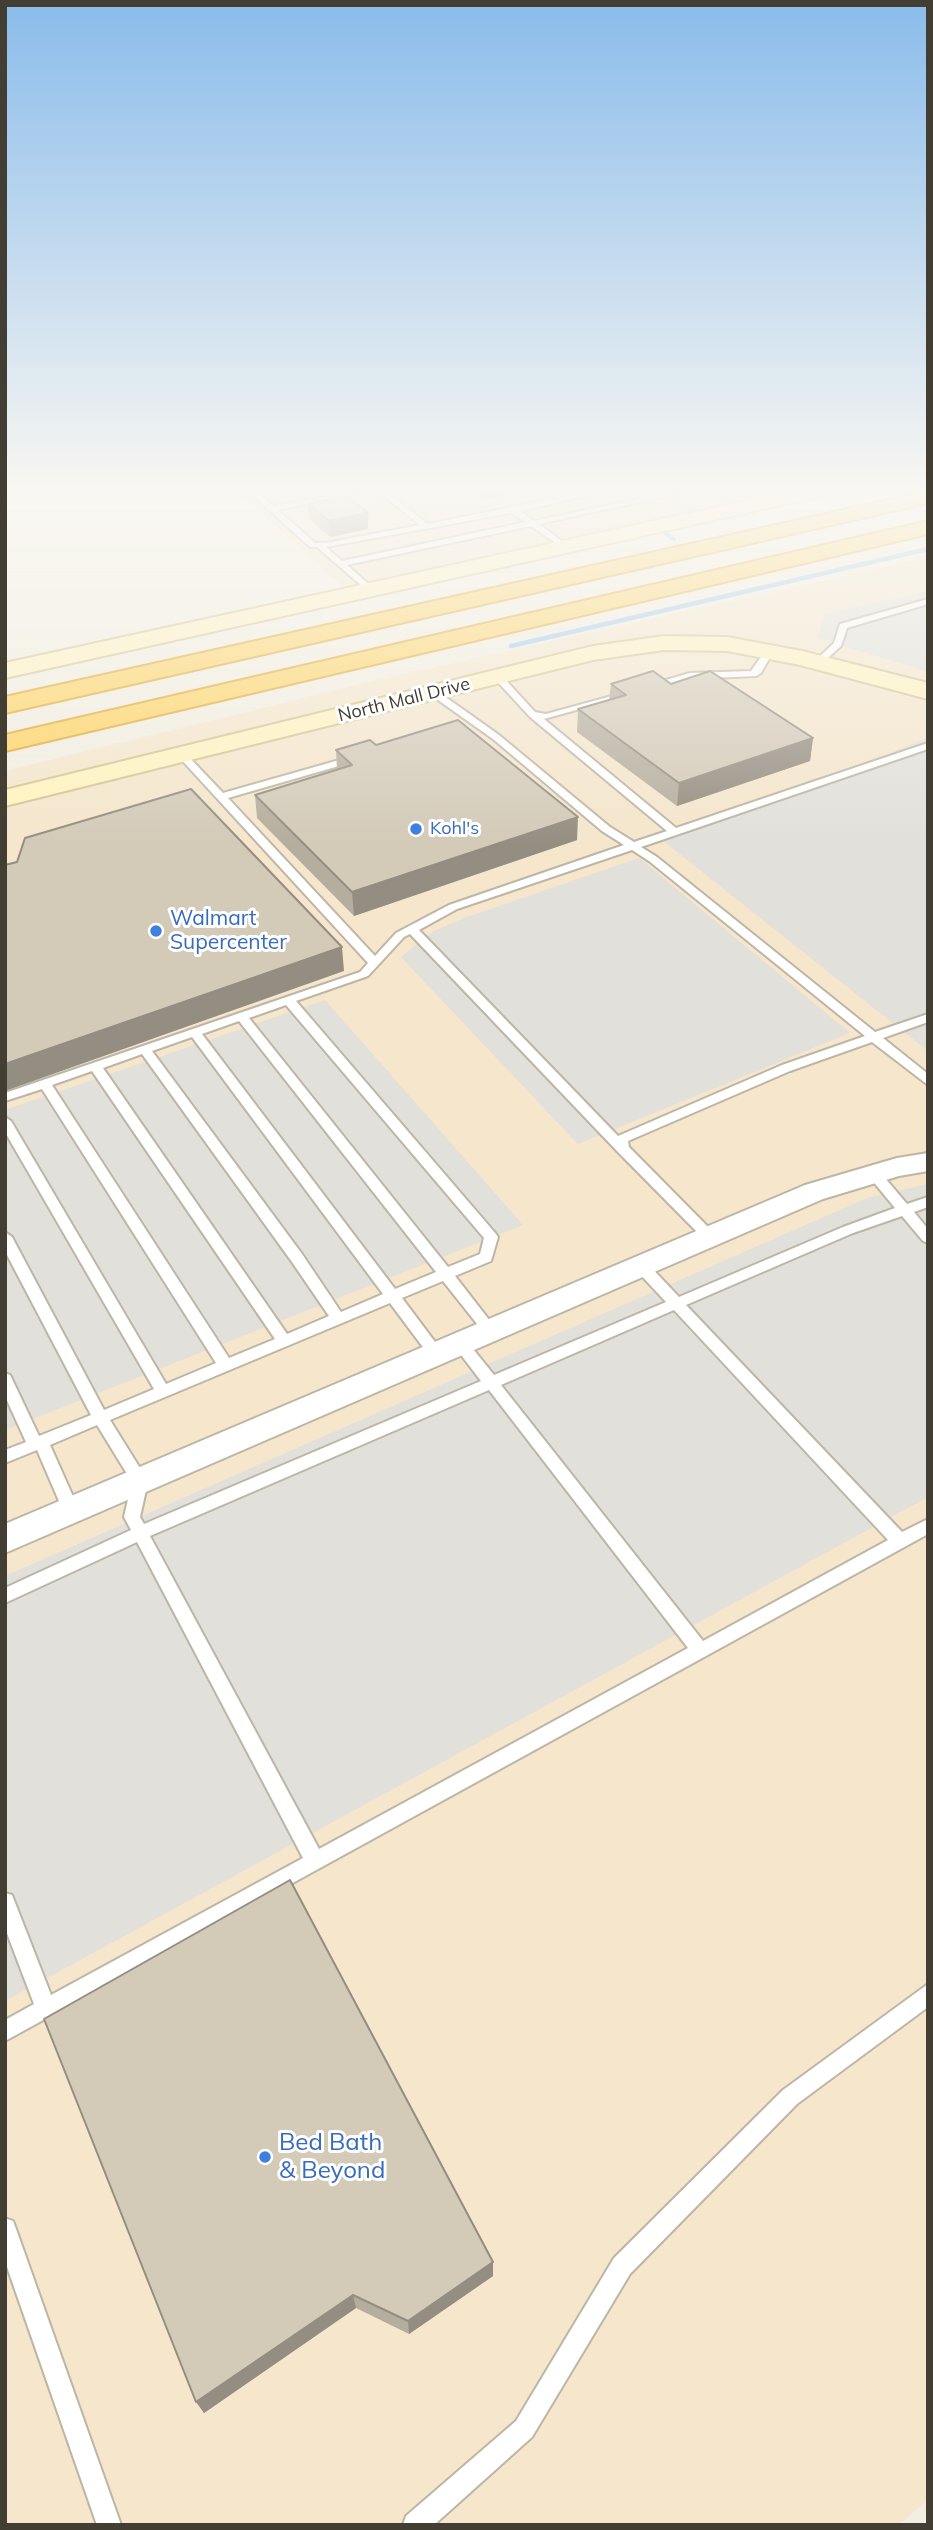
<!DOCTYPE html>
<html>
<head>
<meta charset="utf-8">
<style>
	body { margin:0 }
	#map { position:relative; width:933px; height:2530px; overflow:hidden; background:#f2eee2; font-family:Mulish,sans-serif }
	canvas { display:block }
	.frame { position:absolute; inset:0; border:7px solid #433e33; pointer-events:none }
</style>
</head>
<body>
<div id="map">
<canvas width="933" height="2530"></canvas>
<div class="frame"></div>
</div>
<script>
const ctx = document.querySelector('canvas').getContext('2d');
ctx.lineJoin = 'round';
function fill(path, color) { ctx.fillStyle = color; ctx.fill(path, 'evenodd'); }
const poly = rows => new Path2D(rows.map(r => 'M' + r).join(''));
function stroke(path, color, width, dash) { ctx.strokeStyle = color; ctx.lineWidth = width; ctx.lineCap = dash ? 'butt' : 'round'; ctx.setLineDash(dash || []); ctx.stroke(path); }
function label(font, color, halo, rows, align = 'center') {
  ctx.font = font + ' Mulish,sans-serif'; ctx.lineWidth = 6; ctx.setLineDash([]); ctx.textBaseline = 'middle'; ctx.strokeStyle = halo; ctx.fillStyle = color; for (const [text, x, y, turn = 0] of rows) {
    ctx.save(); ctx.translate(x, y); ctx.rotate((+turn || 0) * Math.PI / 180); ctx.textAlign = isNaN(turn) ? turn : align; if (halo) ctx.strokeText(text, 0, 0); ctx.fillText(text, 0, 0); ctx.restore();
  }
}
const commercial = poly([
	[237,491,783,491,792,496,351,594],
	[928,557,928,2500,898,2525,5,2525,5,771,377,680]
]);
const parking = poly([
	[928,591,928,672,818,638,824,614],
	[928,737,928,1051,657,836,858,767],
	[639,858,850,1033,578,1144,401,957,434,931,464,918],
	[325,1000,523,1225,5,1430,5,1110],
	[928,1184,928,1497,5,2001,5,1576,867,1198]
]);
const stream = poly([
	[664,532,674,539],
	[511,646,928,549]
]);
const lane = poly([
	[248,491,256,491,274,506,356,491,371,491,278,510,315,543,326,543,420,525,378,491,386,491,428,524,592,491,606,491,520,511,534,521,676,491,690,491,539,524,567,545,567,549,564,549,531,526,347,565,373,588,374,590,370,593,317,547,310,547,248,491],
	[511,513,526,522,342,561,326,547,511,513],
	[740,491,749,491,768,503,761,505,740,491],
	[928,599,928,604,847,628,841,646,821,664,814,662,834,643,840,624,928,599],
	[766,650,773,652,761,673,756,676,690,679,650,689,645,686,690,673,751,671,766,650],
	[495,675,501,675,535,712,546,714,630,691,630,695,544,719,676,828,928,743,928,749,641,847,657,857,875,1032,928,1014,928,1022,883,1038,928,1074,928,1085,872,1042,790,1071,628,1141,629,1147,714,1233,716,1236,714,1239,709,1241,704,1239,617,1151,410,934,404,937,368,976,296,1001,496,1234,498,1237,491,1261,455,1276,497,1330,495,1334,485,1334,443,1281,402,1298,441,1350,443,1354,441,1358,431,1358,390,1303,110,1420,148,1481,140,1517,144,1524,481,1381,455,1347,453,1343,455,1339,465,1339,494,1375,666,1302,636,1270,634,1266,636,1262,646,1262,679,1297,843,1227,895,1208,867,1174,874,1169,879,1171,907,1204,928,1197,928,1207,914,1212,928,1229,928,1243,923,1241,902,1216,853,1233,686,1305,902,1532,928,1519,928,1534,5,2041,5,2020,34,2004,5,1928,5,1893,12,1895,51,1995,303,1858,137,1542,5,1603,5,1588,131,1530,124,1517,132,1482,97,1425,50,1445,79,1510,77,1515,71,1517,65,1515,37,1450,5,1463,5,1450,26,1442,5,1396,5,1373,10,1375,12,1379,39,1436,91,1415,5,1251,5,1232,12,1237,104,1410,154,1389,5,1132,5,1117,11,1121,166,1384,216,1363,42,1089,5,1101,5,1093,360,972,368,963,179,757,179,753,185,753,223,793,350,757,356,757,356,761,228,798,375,956,396,933,449,905,624,845,602,831,493,739,431,695,431,691,437,691,499,735,610,827,634,842,667,831,530,717,495,679,495,675],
	[632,850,649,861,865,1036,782,1065,618,1136,419,930,457,909,632,850],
	[286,1005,484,1238,480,1254,448,1267,249,1018,286,1005],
	[239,1021,436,1272,395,1289,202,1034,239,1021],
	[192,1037,383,1294,341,1312,302,1254,152,1051,192,1037],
	[142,1054,292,1262,329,1316,287,1334,103,1068,142,1054],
	[92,1071,275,1339,229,1358,52,1085,92,1071],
	[674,1310,888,1540,703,1641,501,1385,674,1310],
	[489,1390,688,1648,319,1849,150,1536,489,1390],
	[928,1984,928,2007,797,2104,630,2274,532,2437,434,2525,403,2525,406,2516,516,2421,614,2258,783,2090,928,1984],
	[5,2218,13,2221,16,2229,121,2525,97,2525,5,2261,5,2218]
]);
const street = poly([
	[928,1153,928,1171,899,1176,823,1199,5,1553,5,1524,805,1185,897,1158,928,1153]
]);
const secondary = poly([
	[790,491,827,491,817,497,5,678,5,663,790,491],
	[664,636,727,637,802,651,928,683,928,699,800,665,727,651,664,650,593,660,5,806,5,790,593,646,664,636]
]);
const highway = poly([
	[928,491,928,503,5,713,5,697,928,491],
	[928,521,928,534,5,751,5,735,928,521]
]);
const wall = poly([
	[474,491,522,491,485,499],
	[308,504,368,513,368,529,330,537,309,519],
	[611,684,671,684,813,738,810,761,677,806,577,732,578,709,609,700],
	[376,745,577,840,354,916,257,818,255,795,337,770,336,750],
	[44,2019,493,2276,409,2334,356,2308,204,2413]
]);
const shadedWall = poly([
	[485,491,522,491,485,499],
	[368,513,368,529,330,537,329,521],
	[813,738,810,761,677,806,679,783],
	[578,817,577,840,354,916,352,892],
	[342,947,344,971,5,1091,5,1064],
	[493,2262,493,2276,409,2334,408,2321],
	[353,2295,356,2308,204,2413,196,2402]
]);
const building = poly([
	[346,496,368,513,329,521,308,504,346,496],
	[653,671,671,684,710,671,813,738,679,783,578,709,626,695,611,684,653,671],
	[458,720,578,817,352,892,255,795,352,765,336,750,370,740,376,745,458,720],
	[191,789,342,947,5,1064,5,865,17,862,25,838,191,789],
	[290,1880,493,2262,408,2321,353,2295,196,2402,44,2019,290,1880]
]);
const markers = [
	[416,829,7,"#3f7fe0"],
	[156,931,7,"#3f7fe0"],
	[265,2157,7,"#3f7fe0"]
];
const farStreetnames = [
	["North Mall Drive",404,700,-14]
];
const farShopnames = [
	["Kohl's",430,829]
];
const shopNames = [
	["Walmart",170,919],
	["Supercenter",170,943]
];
const nearShopnames = [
	["Bed Bath",279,2143],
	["& Beyond",279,2171]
];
fill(commercial, '#f5e6cc');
fill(parking, '#e2e0db');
stroke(stream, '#9dc9f0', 4.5);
stroke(lane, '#bdb6a5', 4);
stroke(street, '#bdb6a5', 4);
stroke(secondary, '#d3c591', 4);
stroke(highway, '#dfa830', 4);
fill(lane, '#fff');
fill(street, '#fff');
fill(secondary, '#fff3bf');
fill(highway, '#ffd360');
fill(wall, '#b5ae9e');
fill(shadedWall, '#948d81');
fill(building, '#d3cab8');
stroke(building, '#948d81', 2);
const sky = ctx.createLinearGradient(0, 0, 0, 845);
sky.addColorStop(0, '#8abceb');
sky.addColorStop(0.58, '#f9f7f2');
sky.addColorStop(1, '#f9f7f200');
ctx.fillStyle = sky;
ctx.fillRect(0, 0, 933, 845);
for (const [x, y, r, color] of markers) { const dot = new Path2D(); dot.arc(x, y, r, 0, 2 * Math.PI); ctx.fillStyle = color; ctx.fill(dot); stroke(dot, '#fff', 2.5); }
label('18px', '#433e33', '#fff', farStreetnames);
label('18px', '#366cbe', '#fff', farShopnames, 'left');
label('21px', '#366cbe', '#fff', shopNames, 'left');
label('24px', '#366cbe', '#fff', nearShopnames, 'left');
</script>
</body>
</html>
